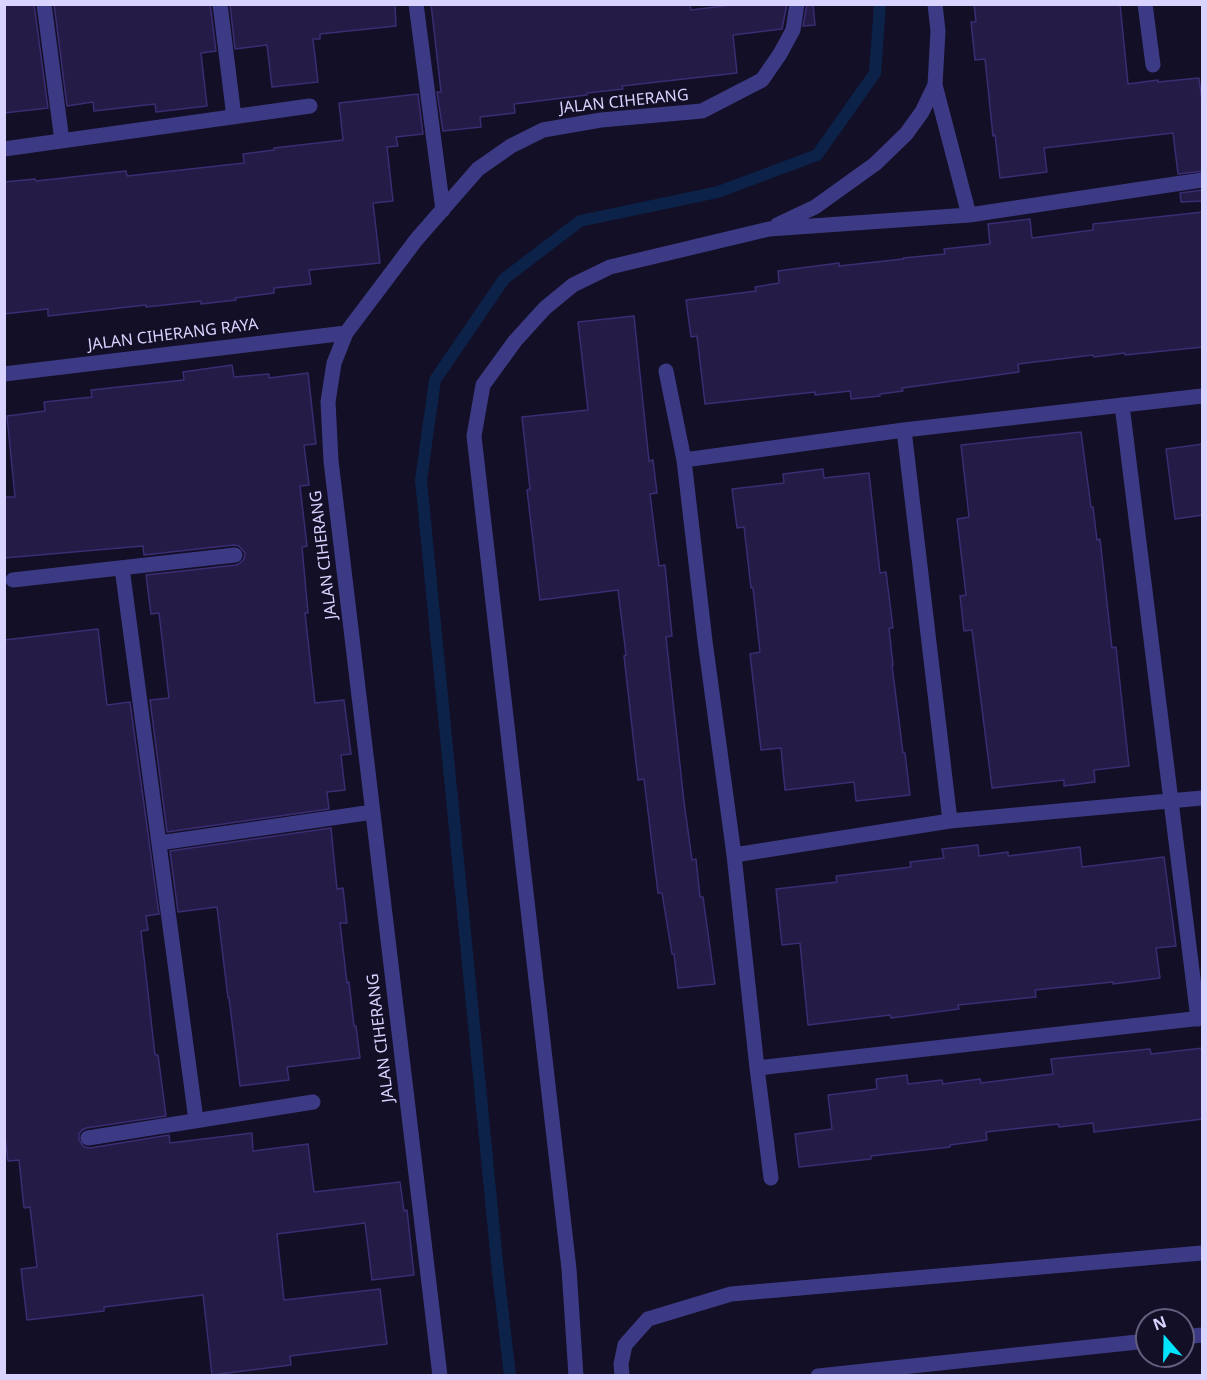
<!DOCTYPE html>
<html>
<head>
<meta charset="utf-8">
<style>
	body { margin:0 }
	#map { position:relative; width:1207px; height:1380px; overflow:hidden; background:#130f26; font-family:"Noto Sans",sans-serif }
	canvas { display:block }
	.frame { position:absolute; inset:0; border:6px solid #d9d4ff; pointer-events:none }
	.north { position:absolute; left:1135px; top:1308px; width:60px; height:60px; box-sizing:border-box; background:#130f26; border:2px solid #625e7d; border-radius:50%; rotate:340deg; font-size:16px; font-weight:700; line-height:24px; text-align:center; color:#d9d4ff }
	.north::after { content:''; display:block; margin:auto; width:21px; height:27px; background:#00e5ff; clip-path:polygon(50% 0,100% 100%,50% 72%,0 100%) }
</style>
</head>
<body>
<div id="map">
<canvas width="1207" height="1380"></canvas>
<div class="frame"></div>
<div class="north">N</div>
</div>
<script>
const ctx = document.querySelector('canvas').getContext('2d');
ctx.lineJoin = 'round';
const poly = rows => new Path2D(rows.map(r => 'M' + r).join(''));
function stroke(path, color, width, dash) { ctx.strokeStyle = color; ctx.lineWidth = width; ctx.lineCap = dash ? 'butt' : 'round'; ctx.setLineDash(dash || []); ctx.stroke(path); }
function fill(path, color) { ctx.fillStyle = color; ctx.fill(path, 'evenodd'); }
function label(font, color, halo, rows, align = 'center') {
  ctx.font = font + ' "Noto Sans",sans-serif'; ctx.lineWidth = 4.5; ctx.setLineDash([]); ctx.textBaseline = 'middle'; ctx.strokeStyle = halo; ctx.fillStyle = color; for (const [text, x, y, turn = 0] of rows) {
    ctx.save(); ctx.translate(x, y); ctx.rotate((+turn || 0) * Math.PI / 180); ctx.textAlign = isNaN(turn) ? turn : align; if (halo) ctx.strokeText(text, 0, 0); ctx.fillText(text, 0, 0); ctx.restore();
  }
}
const stream = poly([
	[510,1376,498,1272,421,480,435,380,504,279,580,221,718,192,817,155,875,73,880,4]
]);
const building = poly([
	[4,4,34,4,48,108,4,113,4,4],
	[54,4,210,4,216,51,201,53,207,106,156,112,155,104,94,111,93,102,67,106,54,4],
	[230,4,395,4,396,26,320,34,320,39,313,39,318,82,272,87,267,45,235,49,230,4],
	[431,4,690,4,691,10,739,4,787,4,782,29,733,35,737,73,622,86,623,89,587,93,587,95,514,104,515,113,480,117,481,127,443,131,437,92,441,92,431,4],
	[807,4,813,4,815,25,803,26,807,4],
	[974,4,1120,4,1128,84,1158,80,1158,82,1199,78,1203,109,1203,171,1178,174,1173,133,1044,148,1047,172,1000,178,995,135,993,136,985,59,975,60,971,22,976,22,974,4],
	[418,94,423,134,396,137,398,146,387,147,393,201,373,203,380,263,309,270,311,284,274,288,274,293,235,298,236,300,201,304,201,301,146,307,146,305,48,316,48,309,4,314,4,182,35,179,36,181,126,171,127,176,244,163,243,154,274,150,274,148,343,140,339,103,418,94],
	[1203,190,1203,201,1181,202,1180,193,1203,190],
	[1203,212,1203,347,1125,355,1125,353,1094,357,1093,355,1018,364,1019,372,902,388,903,391,880,394,880,396,851,399,850,391,815,395,815,392,705,404,697,336,691,337,686,300,756,291,755,287,779,283,778,271,839,263,839,266,903,259,903,258,945,254,944,249,990,244,988,224,1030,219,1032,238,1093,230,1093,224,1203,212],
	[634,316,649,461,653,460,657,493,650,494,659,566,665,565,672,636,666,637,684,802,692,860,696,859,700,897,703,897,715,984,678,988,674,954,672,954,662,893,658,893,644,779,638,780,624,656,626,655,618,590,540,600,527,490,530,489,522,417,588,410,578,322,634,316],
	[232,365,234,377,269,374,269,378,308,373,316,444,304,445,309,485,300,486,307,546,302,547,308,613,305,613,315,703,344,700,351,754,341,755,345,790,327,792,329,809,167,832,150,700,169,698,159,613,151,614,146,575,236,565,240,563,244,559,245,553,239,546,234,545,144,555,143,546,4,558,4,497,15,497,7,416,45,411,44,402,92,397,91,390,184,380,183,372,232,365],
	[1081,432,1091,507,1093,507,1097,540,1100,539,1112,648,1116,647,1129,766,1094,770,1095,782,1064,786,1064,780,992,788,972,630,964,631,960,596,966,595,957,519,969,517,961,445,1081,432],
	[1203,444,1203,515,1175,519,1166,449,1203,444],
	[823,469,824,478,869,473,880,573,886,572,893,628,889,628,893,665,892,665,903,753,905,753,910,795,856,801,854,782,785,790,781,748,761,750,750,654,760,652,753,588,751,588,744,527,737,528,732,489,784,483,783,474,823,469],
	[98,629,107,705,130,702,159,914,146,916,148,930,141,931,155,1055,158,1055,166,1116,86,1128,82,1130,79,1134,79,1140,84,1147,90,1148,169,1135,170,1143,252,1133,253,1151,308,1144,314,1192,400,1182,404,1211,407,1210,414,1275,372,1280,365,1223,277,1234,284,1300,380,1289,387,1344,290,1356,291,1365,212,1375,203,1295,104,1307,104,1311,27,1320,21,1269,37,1267,30,1207,24,1208,19,1160,8,1161,4,1128,4,640,98,629],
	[331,828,337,889,343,888,347,923,340,923,347,983,349,982,354,1026,356,1026,360,1058,287,1067,289,1080,240,1086,229,998,228,998,217,907,178,912,170,851,331,828],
	[978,845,979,856,1008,852,1008,856,1080,847,1082,867,1164,857,1176,946,1156,948,1160,978,1113,984,1113,982,1035,990,1036,997,958,1005,959,1009,891,1018,890,1015,808,1025,800,943,782,945,776,889,837,882,836,876,911,867,910,862,944,858,942,849,978,845],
	[1203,1048,1203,1119,1094,1132,1093,1123,1059,1127,1058,1124,986,1132,987,1140,950,1145,950,1147,871,1156,871,1159,799,1167,795,1134,832,1129,828,1095,877,1089,876,1079,907,1075,908,1084,942,1080,943,1084,980,1079,981,1083,1053,1074,1051,1059,1150,1049,1151,1054,1203,1048]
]);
const minor = poly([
	[44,4,62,141],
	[220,4,234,117],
	[416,4,443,210],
	[1145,4,1153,65],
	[935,85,969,215],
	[4,149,310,106],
	[777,225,815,207,875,164,906,134,922,112,935,85,938,31,935,4],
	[666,371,684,460,705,641,734,855,757,1068,771,1178],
	[4,374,346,333],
	[1122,405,1198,1019],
	[904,430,950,821],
	[684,460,904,430,1202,396],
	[122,568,196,1120],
	[13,580,235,555],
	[159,843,373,812],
	[734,855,950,821,1202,798],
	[757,1068,1202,1018],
	[88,1138,313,1102],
	[1183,1337,1202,1335],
	[440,1376,331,461,328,402,334,363,346,333,416,240,478,169,511,146,543,130,601,120,702,111,762,80,780,54,793,30,797,4],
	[576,1376,569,1269,474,436,483,385,515,341,545,308,573,285,610,267,769,229,969,215,1202,180],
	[622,1376,621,1364,625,1345,648,1319,731,1294,1202,1253],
	[818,1376,1147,1341]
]);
const streetNames = [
	["JALAN CIHERANG",624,102,-6],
	["JALAN CIHERANG RAYA",173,335,-7],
	["JALAN CIHERANG",324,555,-97],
	["JALAN CIHERANG",381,1038,-97]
];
stroke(stream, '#0c2248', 12);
fill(building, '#241b47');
stroke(building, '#3b2d73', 1.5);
stroke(minor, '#3d3a85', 15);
label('16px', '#d9d4ff', '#130f26', streetNames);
</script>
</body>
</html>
